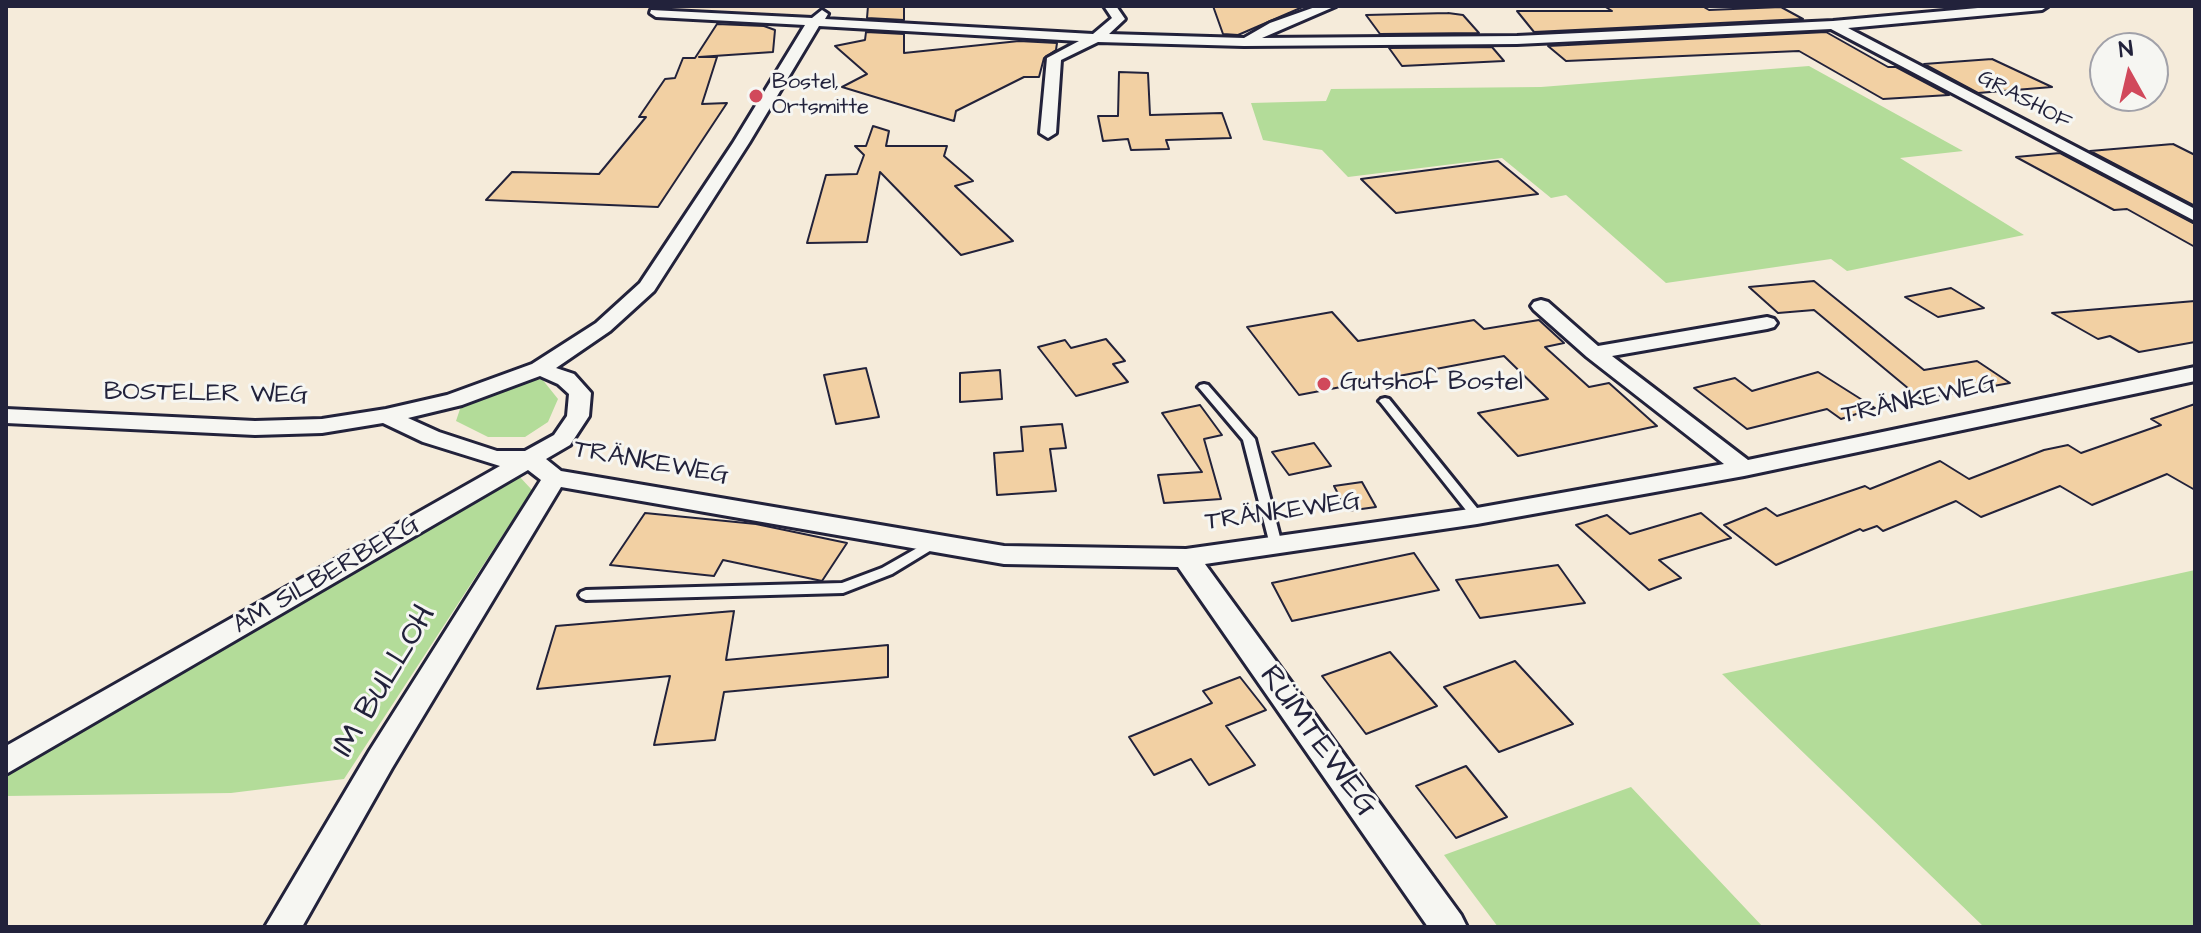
<!DOCTYPE html>
<html>
<head>
<meta charset="utf-8">
<style>
	body { margin:0 }
	#map { position:relative; width:2201px; height:933px; overflow:hidden; background:#f5ebda; font-family:"Architects Daughter",sans-serif }
	canvas { display:block }
	.frame { position:absolute; inset:0; border:8px solid #22223b; pointer-events:none }
	.north { position:absolute; left:2089px; top:32px; width:80px; height:80px; box-sizing:border-box; background:#f6f6f2; border:2px solid #a1a1a9; border-radius:50%; rotate:352deg; font-size:22px; font-weight:700; line-height:32px; text-align:center; color:#22223b }
	.north::after { content:''; display:block; margin:auto; width:28px; height:36px; background:#d1495b; clip-path:polygon(50% 0,100% 100%,50% 72%,0 100%) }
</style>
</head>
<body>
<div id="map">
<canvas width="2201" height="933"></canvas>
<div class="frame"></div>
<div class="north">N</div>
</div>
<script>
const ctx = document.querySelector('canvas').getContext('2d');
ctx.lineJoin = 'round';
function fill(path, color) { ctx.fillStyle = color; ctx.fill(path, 'evenodd'); }
const poly = rows => new Path2D(rows.map(r => 'M' + r).join(''));
function stroke(path, color, width, dash) { ctx.strokeStyle = color; ctx.lineWidth = width; ctx.lineCap = dash ? 'butt' : 'round'; ctx.setLineDash(dash || []); ctx.stroke(path); }
function label(font, color, halo, rows, align = 'center') {
  ctx.font = font + ' "Architects Daughter",sans-serif'; ctx.lineWidth = 6; ctx.setLineDash([]); ctx.textBaseline = 'middle'; ctx.strokeStyle = halo; ctx.fillStyle = color; for (const [text, x, y, turn = 0] of rows) {
    ctx.save(); ctx.translate(x, y); ctx.rotate((+turn || 0) * Math.PI / 180); ctx.textAlign = isNaN(turn) ? turn : align; if (halo) ctx.strokeText(text, 0, 0); ctx.fillText(text, 0, 0); ctx.restore();
  }
}
const built = poly([
	[585,6,819,6,809,16,787,18]
]);
const green = poly([
	[1809,66,1963,151,1900,158,2024,235,1847,271,1831,259,1666,283,1566,195,1551,198,1502,158,1348,177,1322,150,1263,140,1251,103,1326,101,1331,89,1541,87],
	[542,379,558,399,548,422,525,437,488,437,456,421,461,406,498,386],
	[518,475,532,490,344,779,231,793,6,796,6,768],
	[2195,570,2195,927,1984,927,1722,674],
	[1631,787,1763,927,1498,927,1444,855]
]);
const building = poly([
	[868,6,904,6,904,20,867,18,868,6],
	[1213,6,1305,6,1238,35,1223,34,1213,6],
	[1604,6,1702,6,1709,10,1781,7,1803,19,1534,32,1517,11,1612,11,1604,6],
	[1448,13,1463,15,1479,33,1380,34,1366,15,1448,13],
	[717,24,764,26,775,30,773,52,699,57,717,57,702,104,727,103,658,207,486,200,512,172,599,174,646,117,639,117,665,79,675,78,683,58,695,58,717,24],
	[866,32,904,34,904,53,1019,41,1057,43,1056,50,1044,58,1039,77,1024,77,956,111,954,121,842,87,867,74,835,46,865,40,866,32],
	[1826,32,1888,67,1896,67,1949,95,1883,99,1799,51,1566,61,1548,46,1826,32],
	[1492,47,1504,61,1402,66,1389,48,1492,47],
	[1992,59,2052,87,1978,93,1924,64,1992,59],
	[1119,72,1148,73,1150,115,1222,113,1231,138,1166,140,1169,149,1131,150,1128,139,1103,141,1098,116,1118,116,1119,72],
	[873,126,889,131,886,146,947,146,944,156,973,181,955,186,1013,241,961,255,880,172,867,242,807,243,826,175,857,174,864,155,855,146,866,146,873,126],
	[2173,144,2195,155,2195,206,2090,151,2173,144],
	[2060,153,2195,224,2195,247,2127,209,2114,210,2016,157,2060,153],
	[1498,161,1538,194,1396,213,1361,179,1498,161],
	[1814,281,1924,370,1977,361,2010,383,1921,399,1814,310,1778,313,1749,287,1814,281],
	[1951,288,1984,308,1938,317,1905,297,1951,288],
	[2195,301,2195,342,2139,352,2110,336,2098,339,2052,313,2195,301],
	[1332,312,1358,341,1474,320,1484,329,1539,320,1564,343,1545,347,1589,387,1609,383,1657,426,1518,456,1478,413,1548,399,1504,356,1299,395,1247,327,1332,312],
	[1106,339,1125,361,1113,364,1128,382,1076,396,1038,347,1065,340,1071,348,1106,339],
	[866,368,879,417,836,424,824,375,866,368],
	[1000,370,1002,399,960,402,960,373,1000,370],
	[1818,372,1875,408,1841,419,1827,409,1747,429,1694,388,1735,378,1752,391,1818,372],
	[2195,404,2195,490,2167,474,2092,505,2060,486,1981,517,1956,501,1883,531,1877,526,1863,531,1860,529,1776,565,1724,525,1766,508,1777,516,1865,486,1870,489,1940,461,1969,479,2044,450,2068,445,2081,453,2161,425,2151,419,2195,404],
	[1200,405,1222,435,1204,439,1221,499,1164,503,1158,475,1202,472,1162,413,1200,405],
	[1062,424,1066,448,1050,449,1056,491,997,495,994,453,1023,451,1021,427,1062,424],
	[1314,443,1331,466,1289,475,1272,452,1314,443],
	[1362,482,1376,507,1347,511,1334,486,1362,482],
	[645,513,756,524,847,543,822,581,723,560,714,576,610,565,645,513],
	[1701,513,1731,538,1659,560,1681,578,1649,590,1576,525,1607,515,1630,534,1701,513],
	[1414,553,1439,590,1292,621,1272,583,1414,553],
	[1558,565,1585,603,1480,618,1456,580,1558,565],
	[734,611,726,660,888,645,888,677,724,692,715,740,654,745,670,676,537,689,556,626,734,611],
	[1390,652,1437,706,1366,734,1322,676,1390,652],
	[1515,661,1573,724,1499,752,1444,687,1515,661],
	[1240,677,1266,710,1226,726,1255,765,1209,785,1191,759,1154,775,1129,737,1212,703,1203,691,1240,677],
	[1466,766,1507,817,1456,838,1416,786,1466,766]
]);
const lane = poly([
	[1204,384,1208,385,1255,439,1282,545,1281,548,1276,549,1271,548,1270,545,1243,440,1200,389,1198,387,1200,385,1204,384],
	[1385,398,1389,399,1481,513,1483,516,1481,519,1473,519,1381,403,1379,401,1381,399,1385,398],
	[933,539,938,540,939,543,938,546,892,574,843,593,586,600,581,598,579,595,581,592,586,590,842,583,882,568,933,539]
]);
const street = poly([
	[1104,6,1116,6,1125,19,1109,34,1244,38,1270,23,1318,6,1336,6,1262,38,1517,36,1833,21,2000,6,2048,6,2042,10,1848,28,2195,209,2195,221,1831,29,1517,44,1244,46,1098,42,1061,60,1056,133,1048,138,1040,133,1047,58,1079,41,819,26,749,143,654,291,610,331,556,368,574,374,591,393,589,416,570,445,546,459,561,471,1004,546,1186,549,1477,508,1724,464,1587,357,1534,310,1531,306,1534,302,1541,300,1548,302,1598,346,1767,317,1774,319,1777,323,1774,327,1767,329,1612,356,1748,460,2195,367,2195,381,1744,476,1477,524,1205,564,1461,915,1467,927,1428,927,1178,567,1004,564,561,487,392,768,302,927,265,927,370,750,541,480,528,470,6,774,6,746,500,466,423,442,383,423,322,433,255,435,6,423,6,409,255,421,322,419,386,409,447,395,532,364,596,323,640,283,733,143,805,25,656,17,650,13,651,10,812,18,822,10,828,14,825,19,1093,34,1112,18,1104,6],
	[540,376,558,384,569,394,567,416,554,435,525,451,497,451,439,432,408,418,462,405,540,376]
]);
const markers = [
	[756,96,8,"#d1495b"],
	[1324,384,8,"#d1495b"]
];
const farPoinames = [
	["Bostel,",772,83],
	["Ortsmitte",772,108]
];
const farStreetnames = [
	["GRASHOF",2024,101,28]
];
const poiNames = [
	["Gutshof Bostel",1340,384]
];
const streetNames = [
	["BOSTELER WEG",206,395,1],
	["TRÄNKEWEG",1919,401,-12],
	["TRÄNKEWEG",651,464,10],
	["TRÄNKEWEG",1283,513,-8],
	["AM SILBERBERG",327,576,-30]
];
const nearStreetnames = [
	["IM BULLOH",386,682,-59],
	["RÜMTEWEG",1317,742,54]
];
fill(built, '#f4e3ca');
fill(green, '#b3dc99');
fill(building, '#f2d0a3');
stroke(building, '#22223b', 2);
stroke(lane, '#22223b', 6);
stroke(street, '#22223b', 6);
fill(lane, '#f6f6f2');
fill(street, '#f6f6f2');
for (const [x, y, r, color] of markers) { const dot = new Path2D(); dot.arc(x, y, r, 0, 2 * Math.PI); ctx.fillStyle = color; ctx.fill(dot); stroke(dot, '#f6f6f2', 3); }
label('22px', '#22223b', '#f6f6f2', farPoinames, 'left');
label('22px', '#22223b', '#f6f6f2', farStreetnames);
label('26px', '#22223b', '#f6f6f2', poiNames, 'left');
label('26px', '#22223b', '#f6f6f2', streetNames);
label('32px', '#22223b', '#f6f6f2', nearStreetnames);
</script>
</body>
</html>
